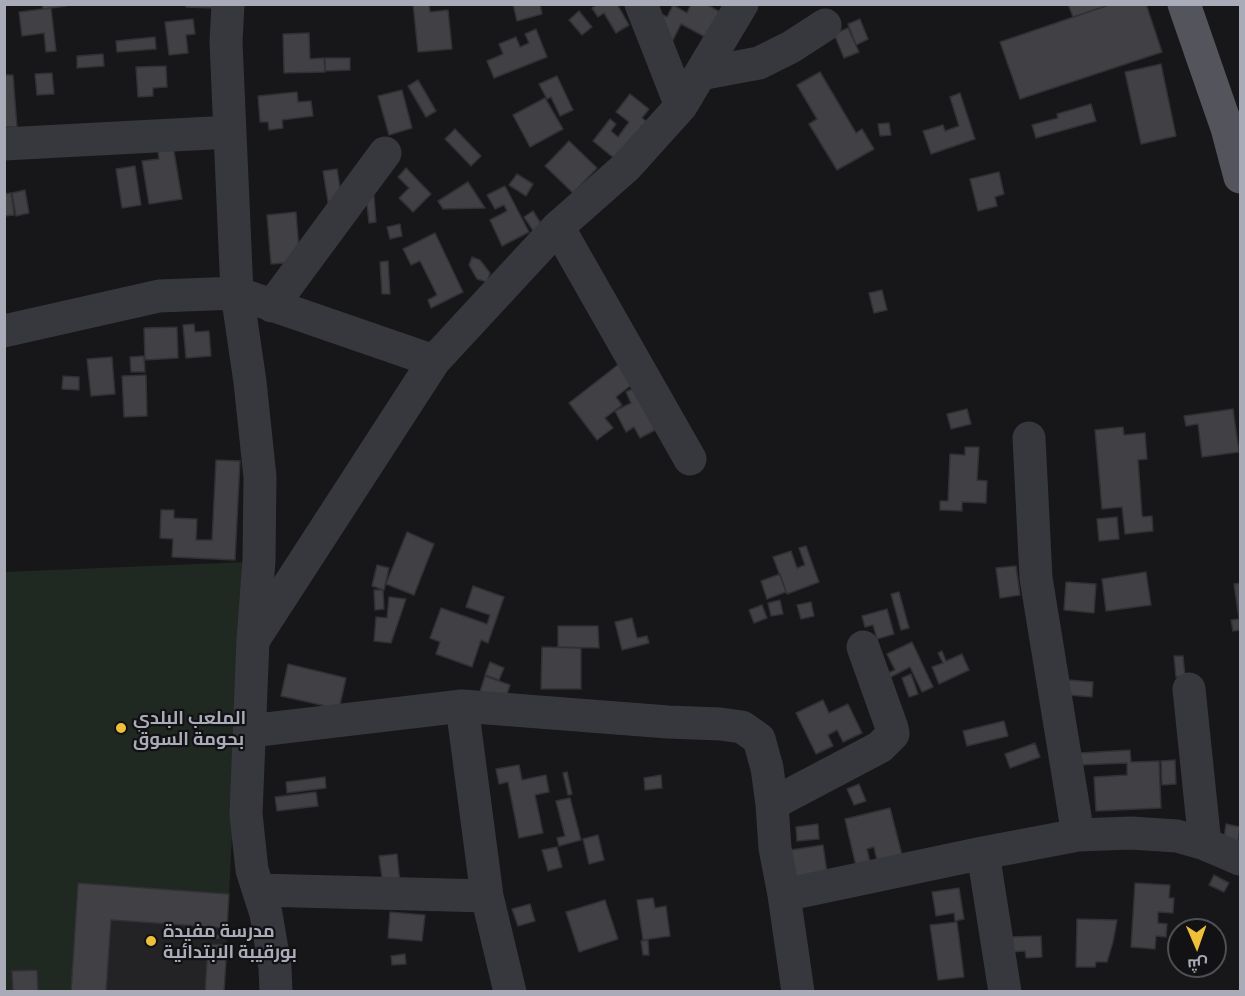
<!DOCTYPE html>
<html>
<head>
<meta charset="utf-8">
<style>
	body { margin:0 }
	#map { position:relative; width:1245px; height:996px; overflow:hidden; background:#171618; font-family:"Public Sans",Cairo,sans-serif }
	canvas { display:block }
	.frame { position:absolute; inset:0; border:6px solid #a9acb8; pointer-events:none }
	.north { position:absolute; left:1167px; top:918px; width:60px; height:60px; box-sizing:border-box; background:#121113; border:2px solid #4e4f55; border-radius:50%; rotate:178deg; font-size:16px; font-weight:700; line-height:24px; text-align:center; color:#a9acb8 }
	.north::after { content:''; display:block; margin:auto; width:21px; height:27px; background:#eec039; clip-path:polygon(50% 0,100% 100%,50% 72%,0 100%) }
</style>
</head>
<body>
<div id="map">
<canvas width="1245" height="996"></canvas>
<div class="frame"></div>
<div class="north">ش</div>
</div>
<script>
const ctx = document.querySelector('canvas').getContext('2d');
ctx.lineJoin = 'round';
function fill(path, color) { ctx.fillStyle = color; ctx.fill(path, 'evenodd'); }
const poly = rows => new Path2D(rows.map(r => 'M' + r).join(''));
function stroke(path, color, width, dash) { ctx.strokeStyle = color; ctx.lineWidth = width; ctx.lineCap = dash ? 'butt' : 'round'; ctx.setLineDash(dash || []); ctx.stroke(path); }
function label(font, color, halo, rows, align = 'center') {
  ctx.font = font + ' "Public Sans",Cairo,sans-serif'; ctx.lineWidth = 4.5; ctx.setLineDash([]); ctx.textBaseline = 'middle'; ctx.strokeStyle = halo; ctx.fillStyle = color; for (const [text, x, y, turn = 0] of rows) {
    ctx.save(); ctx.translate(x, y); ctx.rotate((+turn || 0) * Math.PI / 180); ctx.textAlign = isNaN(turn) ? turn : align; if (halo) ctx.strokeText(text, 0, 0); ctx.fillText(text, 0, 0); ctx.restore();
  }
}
const built = poly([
	[78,883,229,894,224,991,71,992]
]);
const green = poly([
	[246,562,229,894,79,883,71,991,5,991,4,572]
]);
const building = poly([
	[42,4,66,4,66,6,43,9,42,4],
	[186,4,213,4,213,8,186,7,186,4],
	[413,4,429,4,430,12,448,10,452,49,418,52,413,4],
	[513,4,540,4,542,14,517,21,513,4],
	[598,4,617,4,629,25,616,33,604,13,598,17,592,8,598,4],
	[691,4,706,4,720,12,707,38,681,24,669,48,651,9,667,17,673,5,687,13,691,4],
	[1068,4,1112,4,1073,17,1068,4],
	[1112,4,1146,4,1162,52,1020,99,1000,42,1112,4],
	[51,8,56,51,46,52,44,33,22,36,19,12,51,8],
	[579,11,592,27,582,35,569,20,579,11],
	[193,19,195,34,186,35,188,53,169,55,165,22,193,19],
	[860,19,868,39,856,45,848,24,860,19],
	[848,28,859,52,844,58,834,34,848,28],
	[536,29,547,57,494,78,487,61,503,54,499,44,516,37,520,47,529,43,525,34,536,29],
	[309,33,310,59,324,58,325,72,284,73,283,34,309,33],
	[155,37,156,49,117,52,116,41,155,37],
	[103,54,104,66,77,68,77,56,103,54],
	[325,58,350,58,350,70,325,71,325,58],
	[1161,64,1176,136,1141,144,1125,72,1161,64],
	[166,66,167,87,153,88,153,96,138,97,136,67,166,66],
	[820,72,856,133,862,129,874,149,837,170,809,124,817,119,797,85,820,72],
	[52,73,54,94,37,95,35,74,52,73],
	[4,75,13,75,17,127,4,127,4,75],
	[557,76,573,110,560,116,551,97,547,99,539,84,557,76],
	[418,80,436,111,426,117,408,86,418,80],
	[402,90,412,128,389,135,378,96,402,90],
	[297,92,298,102,311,101,313,116,282,120,283,128,269,130,268,122,260,122,258,96,297,92],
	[960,93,975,139,931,154,923,131,943,125,945,131,959,126,950,97,960,93],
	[630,94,649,109,642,118,650,124,620,163,593,141,610,119,616,124,611,131,618,137,629,122,616,112,630,94],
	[545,98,563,129,530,147,513,115,545,98],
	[1091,104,1096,121,1036,138,1032,125,1058,118,1057,114,1091,104],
	[889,123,891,135,880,136,878,124,889,123],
	[455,129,481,156,471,166,445,139,455,129],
	[172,140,182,199,149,204,142,161,159,159,157,142,172,140],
	[569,141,597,168,573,193,545,166,569,141],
	[135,166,141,205,122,208,116,169,135,166],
	[406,168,431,194,413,212,399,198,409,188,398,177,406,168],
	[337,169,343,206,329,208,323,171,337,169],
	[999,172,1004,194,995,197,997,206,978,211,970,179,999,172],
	[517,174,533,184,526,196,509,185,517,174],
	[468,182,485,208,443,209,438,201,468,182],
	[505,186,529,232,502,246,490,220,507,211,504,205,495,209,487,195,505,186],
	[25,190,29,213,16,216,12,193,25,190],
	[11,193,14,215,4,216,4,194,11,193],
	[366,196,374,196,376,222,369,223,366,196],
	[533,211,545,230,536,235,524,217,533,211],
	[296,212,300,262,271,264,267,215,296,212],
	[400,224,402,236,390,239,387,227,400,224],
	[435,233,463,292,431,308,428,300,437,295,420,261,411,265,403,249,435,233],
	[472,257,480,260,490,273,487,282,477,279,469,265,472,257],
	[388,261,390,294,382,294,380,262,388,261],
	[882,290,887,310,874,313,869,293,882,290],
	[194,324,195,332,209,331,211,356,186,358,183,325,194,324],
	[177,327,178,358,145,360,144,328,177,327],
	[144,356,145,372,131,372,130,357,144,356],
	[112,357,115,394,91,396,87,359,112,357],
	[619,364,634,383,616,397,622,405,605,418,613,428,597,440,569,403,619,364],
	[146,375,147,416,124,417,122,376,146,375],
	[63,376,79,377,79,390,62,389,63,376],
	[634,388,655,430,640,438,634,427,626,432,615,411,631,403,626,392,634,388],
	[967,409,971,424,951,429,947,414,967,409],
	[1233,409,1239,452,1202,457,1198,424,1186,426,1184,416,1233,409],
	[1123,427,1124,435,1145,433,1147,459,1138,460,1142,515,1143,517,1152,516,1153,531,1125,534,1122,507,1102,509,1095,430,1123,427],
	[965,447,979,447,977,480,987,481,986,503,962,502,962,511,940,510,940,501,948,501,950,454,965,455,965,447],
	[216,460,240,461,235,560,172,557,173,539,160,538,161,510,174,510,174,518,197,519,196,540,212,540,216,460],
	[1117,517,1119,539,1099,541,1097,519,1117,517],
	[407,532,434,544,414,595,386,584,407,532],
	[806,546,819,582,787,594,773,557,791,551,797,568,805,565,799,548,806,546],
	[377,565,389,568,384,590,372,586,377,565],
	[1016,566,1020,595,1000,598,996,568,1016,566],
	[1146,572,1151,605,1106,611,1102,579,1146,572],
	[780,574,786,592,767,599,761,581,780,574],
	[1066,582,1096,584,1094,613,1064,610,1066,582],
	[1240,583,1240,630,1233,631,1231,620,1239,619,1234,584,1240,583],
	[473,586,504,597,488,643,481,640,472,667,436,654,440,642,430,638,441,608,487,624,490,615,466,607,473,586],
	[374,590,383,590,384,609,375,610,374,590],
	[899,592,909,628,901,630,891,594,899,592],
	[389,597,406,599,391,643,374,641,376,617,387,618,389,597],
	[780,600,783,614,771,616,768,603,780,600],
	[811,602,814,616,801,619,797,605,811,602],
	[762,605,767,618,754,623,749,610,762,605],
	[887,609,894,634,877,639,873,625,865,627,862,616,887,609],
	[632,618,637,638,647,636,649,643,622,650,615,622,632,618],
	[558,626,598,626,599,648,558,647,558,626],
	[912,642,933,687,922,692,910,667,883,681,881,676,895,670,887,654,912,642],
	[542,647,581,648,581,689,541,689,542,647],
	[942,651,946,661,962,654,969,670,939,684,932,667,943,663,938,653,942,651],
	[1174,656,1183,656,1185,676,1176,677,1174,656],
	[490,662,504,668,499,680,485,675,490,662],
	[288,664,346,678,339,709,281,696,288,664],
	[911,674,918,694,909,697,902,678,911,674],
	[485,676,510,685,502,709,477,701,485,676],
	[1069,680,1093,682,1092,697,1068,695,1069,680],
	[823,700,829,713,848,704,862,733,843,742,837,730,828,735,833,746,816,754,796,713,823,700],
	[1004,721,1008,736,967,746,963,731,1004,721],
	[1035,743,1040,757,1010,768,1005,754,1035,743],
	[1130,750,1131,762,1159,761,1161,808,1096,811,1094,777,1127,775,1127,763,1079,765,1079,753,1130,750],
	[1175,760,1176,784,1162,785,1161,761,1175,760],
	[519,765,522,780,546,775,549,792,535,795,543,833,519,838,508,782,499,784,496,769,519,765],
	[567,772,572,794,568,795,563,773,567,772],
	[661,775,662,788,645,790,644,778,661,775],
	[325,777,326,788,287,793,286,782,325,777],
	[859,784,866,801,854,805,847,789,859,784],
	[316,792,318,806,277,811,275,797,316,792],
	[570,798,581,840,559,846,557,838,565,836,556,801,570,798],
	[890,808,902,855,877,861,874,847,867,849,870,862,856,866,845,819,890,808],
	[818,824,819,839,797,841,796,827,818,824],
	[1226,824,1240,827,1237,847,1223,845,1226,824],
	[598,835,604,860,589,864,583,839,598,835],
	[823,845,828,879,796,884,791,850,823,845],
	[557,847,562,867,548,871,542,850,557,847],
	[397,854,400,884,383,886,379,856,397,854],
	[1214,875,1229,883,1224,892,1209,885,1214,875],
	[78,883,229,894,227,928,111,920,106,992,71,992,78,883],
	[1135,883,1170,885,1169,898,1174,898,1173,913,1158,912,1158,923,1167,924,1166,937,1156,936,1155,949,1131,947,1135,883],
	[959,888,964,919,955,921,954,913,936,916,932,892,959,888],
	[653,898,655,908,666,906,670,936,643,940,637,900,653,898],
	[605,900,618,939,579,952,566,912,605,900],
	[530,904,535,921,518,926,512,909,530,904],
	[390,912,425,915,422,941,388,938,390,912],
	[1077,919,1117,920,1113,942,1107,962,1096,962,1095,967,1076,967,1077,919],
	[957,922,964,977,938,980,930,925,957,922],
	[1041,936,1042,957,1026,958,1025,951,1010,952,1009,937,1041,936],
	[648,940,649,955,643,955,641,941,648,940],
	[208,944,227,945,224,992,205,992,208,944],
	[405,954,406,964,392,965,391,956,405,954],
	[37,970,38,992,13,992,12,971,37,970]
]);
const path = poly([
	[186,936,226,937,242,935]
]);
const minor = poly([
	[228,4,226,42,237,293,250,382,260,477,259,560,253,640,246,814,252,870,266,914,275,967,276,992],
	[641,4,681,106],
	[700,74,759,63,791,47,825,25],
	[4,144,230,132],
	[558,227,690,459],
	[272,306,385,153],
	[4,331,159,296,237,293,434,361],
	[1029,438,1036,578,1078,835],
	[256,636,434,361,558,227,626,167,681,106,742,4],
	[1189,689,1205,844],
	[462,706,487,896,510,992],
	[250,731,462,706,668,722,720,724,742,727,759,739,767,768,772,804,775,848,784,895,798,992],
	[772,804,880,747,893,734,892,728,863,647],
	[983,853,1005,992],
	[259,890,487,896],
	[784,895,983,853,1078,835,1131,833,1177,836,1205,844,1240,859]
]);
const major = poly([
	[1184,4,1227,128,1240,177]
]);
const markers = [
	[121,728,6,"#eec039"],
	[151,941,6,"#eec039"]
];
const poiNames = [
	["الملعب البلدي",133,718],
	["بحومة السوق",133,739],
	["مدرسة مفيدة",163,931],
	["بورقيبة الابتدائية",163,952]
];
fill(built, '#232225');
fill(green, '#202822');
fill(building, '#414145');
stroke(building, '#313034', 1.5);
stroke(path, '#3d3f44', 4, [3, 4.5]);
stroke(minor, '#37383d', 33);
stroke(major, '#54555c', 33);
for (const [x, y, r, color] of markers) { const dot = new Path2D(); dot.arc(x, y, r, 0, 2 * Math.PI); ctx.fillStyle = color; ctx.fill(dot); stroke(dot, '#121113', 2); }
label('bold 18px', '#a9acb8', '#121113', poiNames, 'left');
</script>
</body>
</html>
